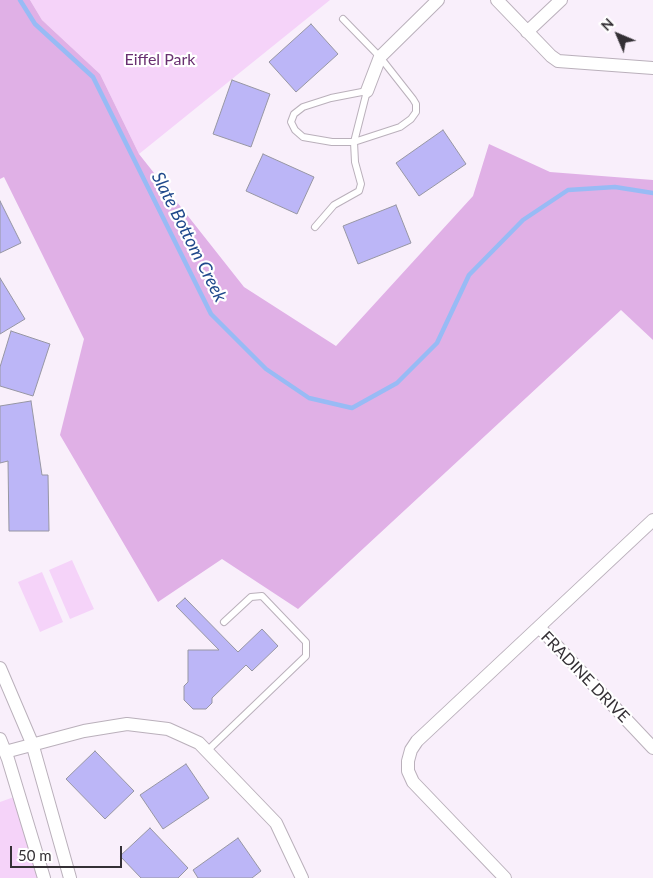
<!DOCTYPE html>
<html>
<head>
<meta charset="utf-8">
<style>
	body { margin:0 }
	#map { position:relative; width:653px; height:878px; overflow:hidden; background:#f9effb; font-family:Lato,sans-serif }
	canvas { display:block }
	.north { position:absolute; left:593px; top:10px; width:50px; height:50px; -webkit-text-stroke:4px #fff; paint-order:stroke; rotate:315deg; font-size:14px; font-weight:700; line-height:20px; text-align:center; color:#343035 }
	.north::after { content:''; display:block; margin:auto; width:18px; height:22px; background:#343035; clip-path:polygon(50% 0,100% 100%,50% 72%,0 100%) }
	.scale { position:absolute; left:10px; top:846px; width:112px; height:22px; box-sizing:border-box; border:2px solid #343035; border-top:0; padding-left:6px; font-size:15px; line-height:18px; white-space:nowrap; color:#343035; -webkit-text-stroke:4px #fff; paint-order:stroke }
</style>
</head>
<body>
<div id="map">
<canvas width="653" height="878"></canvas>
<div class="north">N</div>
<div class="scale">50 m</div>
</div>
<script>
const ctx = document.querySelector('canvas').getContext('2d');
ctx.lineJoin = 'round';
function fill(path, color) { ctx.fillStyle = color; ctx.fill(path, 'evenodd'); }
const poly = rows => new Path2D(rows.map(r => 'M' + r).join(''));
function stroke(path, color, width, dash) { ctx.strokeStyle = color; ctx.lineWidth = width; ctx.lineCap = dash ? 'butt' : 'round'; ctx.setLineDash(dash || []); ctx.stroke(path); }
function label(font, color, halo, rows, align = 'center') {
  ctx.font = font + ' Lato,sans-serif'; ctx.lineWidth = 4.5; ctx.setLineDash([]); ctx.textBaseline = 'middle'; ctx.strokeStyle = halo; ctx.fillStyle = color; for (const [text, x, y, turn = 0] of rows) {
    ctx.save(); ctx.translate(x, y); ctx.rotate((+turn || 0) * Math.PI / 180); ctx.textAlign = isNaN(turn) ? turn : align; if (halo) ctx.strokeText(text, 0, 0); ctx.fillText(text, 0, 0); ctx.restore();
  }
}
const green = poly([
	[30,0,330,0,139,154,100,74,42,20],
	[72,560,94,609,70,619,49,570],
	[42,572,63,622,40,632,18,582],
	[14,797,38,878,0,878,0,802]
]);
const forest = poly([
	[0,0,30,0,42,20,100,74,139,154,244,287,336,346,473,196,489,144,550,172,653,180,653,340,621,310,298,609,222,559,158,602,60,435,84,339,4,177,0,179]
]);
const stream = poly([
	[20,0,35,24,93,77,211,314,266,369,309,398,352,408,397,383,437,343,469,275,523,220,568,190,615,187,653,193]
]);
const building = poly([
	[311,24,338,54,296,92,269,62,311,24],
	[232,80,270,94,251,147,213,134,232,80],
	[443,130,466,164,419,196,396,163,443,130],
	[263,154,314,177,297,214,246,191,263,154],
	[0,201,21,243,0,253,0,201],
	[396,205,411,243,358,264,343,226,396,205],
	[0,278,25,319,0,334,0,278],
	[11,331,50,344,33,396,0,386,0,367,11,331],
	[31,401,42,475,48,475,49,531,9,531,8,461,0,463,0,406,31,401],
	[185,598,238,652,262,629,278,646,252,671,246,665,212,698,212,703,206,709,193,709,184,700,184,686,188,682,188,650,219,650,176,606,185,598],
	[95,751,134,791,105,819,66,779,95,751],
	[186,764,209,798,163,829,140,795,186,764],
	[150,828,188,868,178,878,141,878,120,856,150,828],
	[238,838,261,871,252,878,198,878,193,870,238,838]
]);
const lane = poly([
	[315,227,334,205,359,191,361,184,355,162,354,142,367,91,331,98,303,107,294,114,291,122,295,130,303,137,332,142,354,142,400,127,411,119,416,112,416,104,413,99,380,57,343,19],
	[207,751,306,656,306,642,262,596,251,597,224,622]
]);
const street = poly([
	[497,0,551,56,558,61,653,68],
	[527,32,561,0],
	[367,91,380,57,438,0],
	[539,627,653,748],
	[0,668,32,743,70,878],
	[0,739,8,759,44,878],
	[5,752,84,731,127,724,168,729,199,743,276,823,302,878],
	[505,878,413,782,408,771,408,761,411,750,417,741,653,520]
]);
const parkNames = [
	["Eiffel Park",160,60]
];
const streetNames = [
	["FRADINE DRIVE",585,677,46]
];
const waterNames = [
	["Slate Bottom Creek",189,237,63]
];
fill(green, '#f5d3f9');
fill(forest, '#e0b0e6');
stroke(stream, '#98bbf5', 4.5);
fill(building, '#bcb6f7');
stroke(building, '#9796a3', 1);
stroke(lane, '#bab0bb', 8);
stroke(street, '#bab0bb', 14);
stroke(lane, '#fff', 6);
stroke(street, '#fff', 12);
label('16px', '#693071', '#fff', parkNames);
label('16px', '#343035', '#fff', streetNames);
label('italic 18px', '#20498c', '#fff', waterNames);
</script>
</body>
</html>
